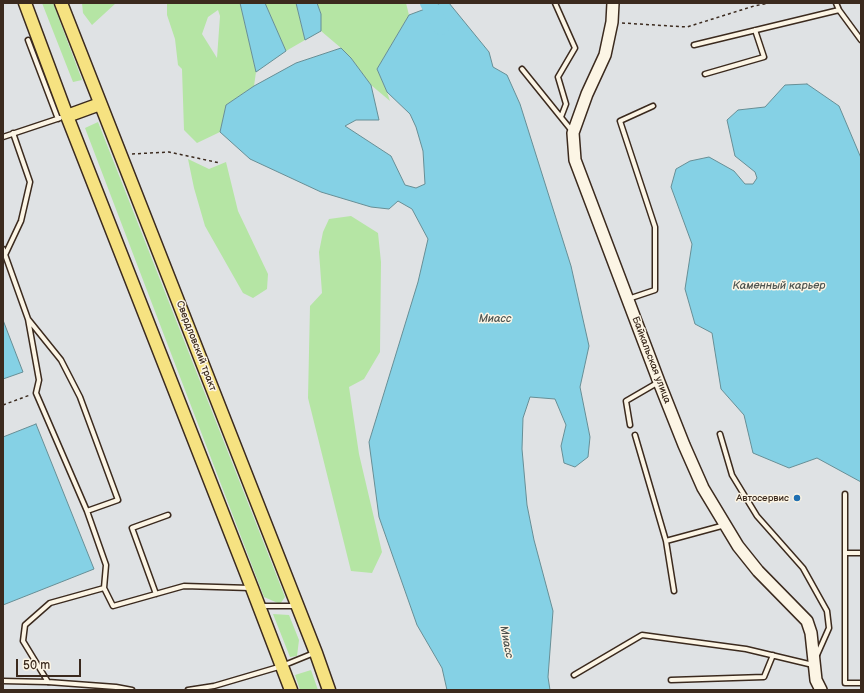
<!DOCTYPE html>
<html>
<head>
<meta charset="utf-8">
<style>
	body { margin:0 }
	#map { position:relative; width:864px; height:693px; overflow:hidden; background:#dfe2e4; font-family:"Balsamiq Sans",sans-serif }
	canvas { display:block }
	.frame { position:absolute; inset:0; border:4px solid #3b2a1e; pointer-events:none }
	.scale { position:absolute; left:16px; top:659px; width:65px; height:18px; box-sizing:border-box; border:2px solid #3b2a1e; border-top:0; padding-left:5px; font-size:12px; line-height:14px; white-space:nowrap; color:#3b2a1e; -webkit-text-stroke:3px #fcf5e5; paint-order:stroke }
</style>
</head>
<body>
<div id="map">
<canvas width="864" height="693"></canvas>
<div class="frame"></div>
<div class="scale">50 m</div>
</div>
<script>
const ctx = document.querySelector('canvas').getContext('2d');
ctx.lineJoin = 'round';
function fill(path, color) { ctx.fillStyle = color; ctx.fill(path, 'evenodd'); }
const poly = rows => new Path2D(rows.map(r => 'M' + r).join(''));
function stroke(path, color, width, dash) { ctx.strokeStyle = color; ctx.lineWidth = width; ctx.lineCap = dash ? 'butt' : 'round'; ctx.setLineDash(dash || []); ctx.stroke(path); }
function label(font, color, halo, rows, align = 'center') {
  ctx.font = font + ' "Balsamiq Sans",sans-serif'; ctx.lineWidth = 3; ctx.setLineDash([]); ctx.textBaseline = 'middle'; ctx.strokeStyle = halo; ctx.fillStyle = color; for (const [text, x, y, turn = 0] of rows) {
    ctx.save(); ctx.translate(x, y); ctx.rotate((+turn || 0) * Math.PI / 180); ctx.textAlign = isNaN(turn) ? turn : align; if (halo) ctx.strokeText(text, 0, 0); ctx.fillText(text, 0, 0); ctx.restore();
  }
}
const green = poly([
	[42,3,53,3,82,80,73,82],
	[82,3,116,3,92,25,83,13],
	[167,3,240,3,256,72,254,86,226,105,220,132,197,143,184,130,182,69,178,65,175,39,167,15],
	[218,10,220,16,217,58,202,34,208,17],
	[265,3,296,3,305,40,286,51],
	[317,3,406,3,409,15,377,69,387,92,390,101,371,85,351,58,341,48,321,31,321,14],
	[98,122,285,597,280,604,264,597,85,128],
	[188,159,209,169,226,162,238,211,268,274,267,289,253,298,243,293,205,226,194,188],
	[351,216,378,233,381,262,380,352,364,379,349,387,359,454,382,552,372,573,351,571,308,398,310,306,322,293,319,252,323,232,329,219],
	[273,614,289,615,299,640,297,656,290,657],
	[311,670,318,690,300,690,295,675]
]);
const water = poly([
	[240,3,265,3,286,51,256,72,240,3],
	[296,3,317,3,321,14,321,31,305,40,296,3],
	[441,3,449,3,489,52,493,67,507,75,520,104,571,266,589,346,580,387,590,437,588,457,575,467,564,463,561,446,566,425,555,399,530,397,523,418,522,449,527,505,534,540,553,611,548,677,550,690,447,690,442,668,417,625,379,517,369,442,418,282,428,239,412,209,398,201,389,209,371,207,321,192,250,159,220,132,226,105,254,86,296,63,341,48,351,58,371,85,379,120,356,120,345,126,391,156,405,185,416,188,425,184,423,151,416,127,410,114,387,92,377,69,409,15,441,3],
	[807,84,839,106,861,158,861,482,817,458,789,468,753,453,744,415,721,389,712,333,695,324,685,289,692,244,671,187,676,169,690,161,709,157,734,171,745,184,753,184,757,178,755,172,735,156,727,120,738,110,765,107,785,85,807,84],
	[3,320,23,372,3,379,3,320],
	[36,424,94,569,3,605,3,437,36,424]
]);
const river = poly([
	[428,3,441,27]
]);
const path = poly([
	[622,23,687,27,754,6,769,3],
	[132,154,169,152,220,163],
	[3,405,30,395]
]);
const lane = poly([
	[555,3,575,48,558,77,566,104,561,117],
	[839,10,861,40],
	[28,40,58,119],
	[694,45,839,10,836,3],
	[522,69,572,131],
	[705,74,764,57,755,30],
	[3,137,60,118],
	[3,249,28,319,39,380,36,393,87,511,106,565,104,588,113,606,184,586,250,588],
	[5,255,21,221,30,182,13,133],
	[628,299,655,290,655,227,620,121,653,106],
	[28,319,61,360,80,397,118,500,87,511],
	[630,425,626,401,657,383],
	[720,434,732,475,757,516,803,568,827,611,829,628,817,655],
	[635,435,666,541,674,591],
	[845,494,845,683,861,683],
	[666,541,725,525],
	[845,553,861,553],
	[156,594,132,528,168,515],
	[260,606,295,606],
	[574,675,642,635,746,649,813,665],
	[671,680,764,677,773,655],
	[3,681,48,682,116,687,132,690],
	[48,682,23,641,25,625,50,603,104,588],
	[188,690,214,686,282,666,314,653]
]);
const secondary = poly([
	[613,3,612,22,605,55,587,94,573,133,575,160,659,382,684,445,703,488,738,546,758,571,807,621,811,633,816,680,821,690]
]);
const primary = poly([
	[25,3,67,116,252,588,291,690],
	[61,3,316,653,329,690],
	[67,116,100,104]
]);
const markers = [
	[797,498,4,"#1f6fb2"]
];
const streetNames = [
	["Свердловский тракт",196,346,69],
	["Байкальская улица",651,360,69]
];
const poiNames = [
	["Автосервис",789,498]
];
const waterNames = [
	["Каменный карьер",779,286],
	["Миасс",495,319],
	["Миасс",506,642,79]
];
fill(green, '#b5e5a4');
fill(water, '#85d1e5');
stroke(water, '#678e95', 1);
stroke(river, '#85d1e5', 16);
stroke(lane, '#3b2a1e', 7);
stroke(secondary, '#3b2a1e', 14);
stroke(primary, '#3b2a1e', 15);
stroke(path, '#3b2a1e', 1.5, [3, 3]);
stroke(lane, '#fcf5e5', 4);
stroke(secondary, '#fcf5e5', 11);
stroke(primary, '#f6e281', 12);
for (const [x, y, r, color] of markers) { const dot = new Path2D(); dot.arc(x, y, r, 0, 2 * Math.PI); ctx.fillStyle = color; ctx.fill(dot); stroke(dot, '#fcf5e5', 1.5); }
label('10px', '#3b2a1e', '#fcf5e5', streetNames);
label('10px', '#3b2a1e', '#fcf5e5', poiNames, 'right');
label('italic 11px', '#4e5450', '#fcf5e5', waterNames);
</script>
</body>
</html>
